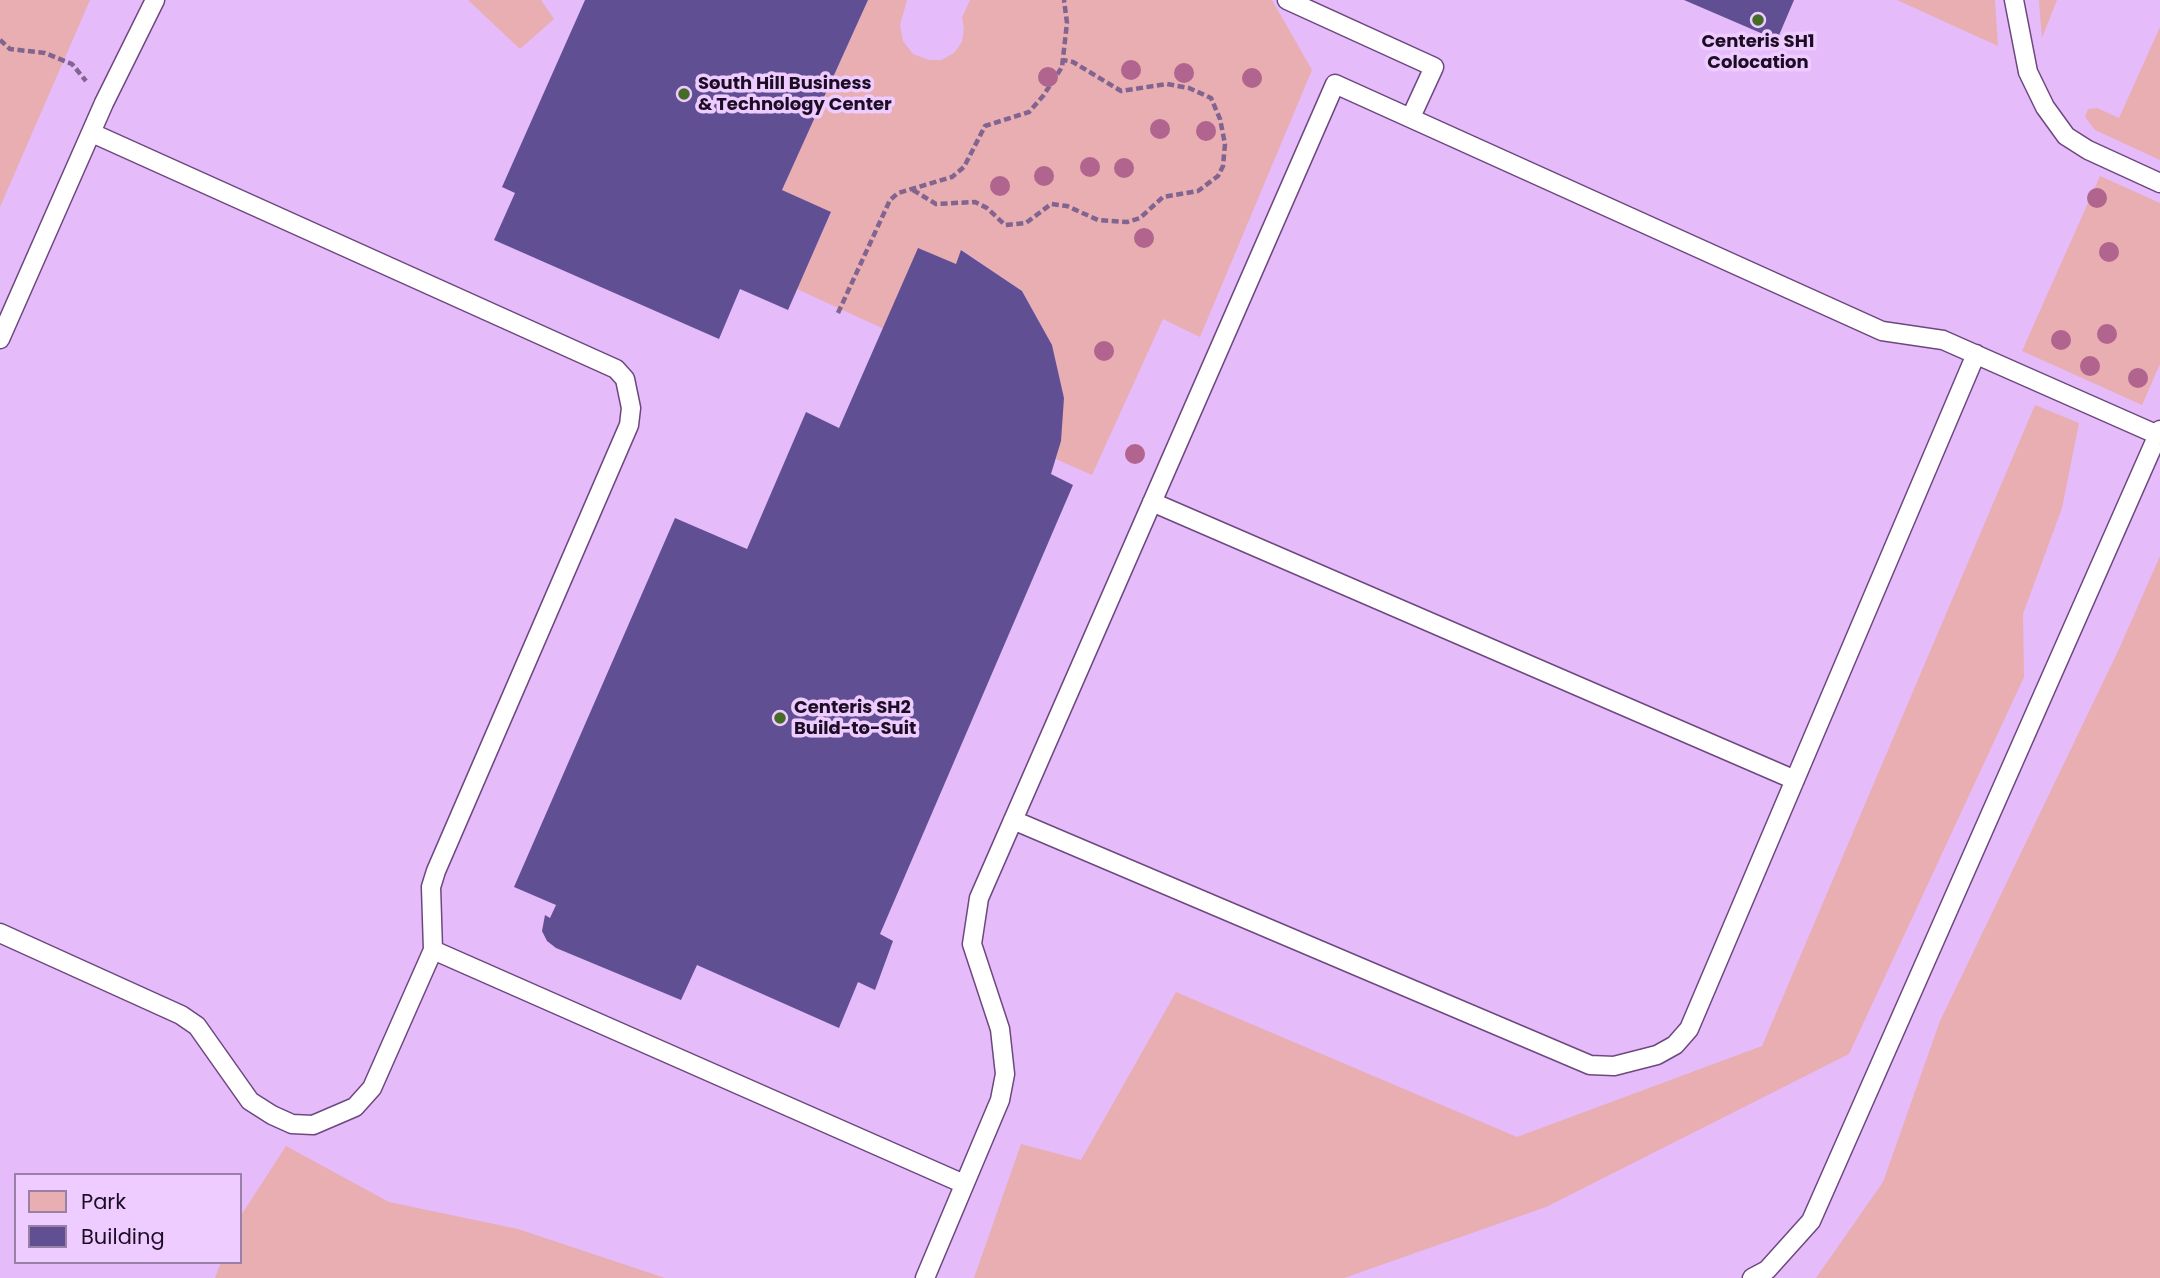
<!DOCTYPE html>
<html>
<head>
<meta charset="utf-8">
<style>
	body { margin:0 }
	#map { position:relative; width:2160px; height:1278px; overflow:hidden; background:#e5bbfa; font-family:Poppins,sans-serif }
	canvas { display:block }
	.legend { position:absolute; left:14px; top:1173px; width:228px; height:91px; box-sizing:border-box; background:#ecf; border:2px solid #9a80a7; margin:0; padding:9px 12px; list-style:none; font-size:21px; color:#1d0d24 }
	.legend li { display:flex; align-items:center; gap:14px; height:35px }
	.legend b { width:35px; border:2px solid #9a80a7 }
</style>
</head>
<body>
<div id="map">
<canvas width="2160" height="1278"></canvas>
<ul class="legend">
<li><b style="height:19px;background:#e8aeb2"></b>Park</li>
<li><b style="height:19px;background:#614f94"></b>Building</li>
</ul>
</div>
<script>
const ctx = document.querySelector('canvas').getContext('2d');
ctx.lineJoin = 'round';
function fill(path, color) { ctx.fillStyle = color; ctx.fill(path, 'evenodd'); }
const poly = rows => new Path2D(rows.map(r => 'M' + r).join(''));
function stroke(path, color, width, dash) { ctx.strokeStyle = color; ctx.lineWidth = width; ctx.lineCap = dash ? 'butt' : 'round'; ctx.setLineDash(dash || []); ctx.stroke(path); }
function label(font, color, halo, rows, align = 'center') {
  ctx.font = font + ' Poppins,sans-serif'; ctx.lineWidth = 7; ctx.setLineDash([]); ctx.textBaseline = 'middle'; ctx.strokeStyle = halo; ctx.fillStyle = color; for (const [text, x, y, turn = 0] of rows) {
    ctx.save(); ctx.translate(x, y); ctx.rotate((+turn || 0) * Math.PI / 180); ctx.textAlign = isNaN(turn) ? turn : align; if (halo) ctx.strokeText(text, 0, 0); ctx.fillText(text, 0, 0); ctx.restore();
  }
}
const green = poly([
	[0,0,90,0,0,207],
	[468,0,541,0,554,19,520,49],
	[868,0,907,0,900,25,903,41,913,54,929,60,941,60,954,53,962,42,964,28,962,18,970,0,1272,0,1312,70,1200,337,1163,319,1092,475,1056,459,1064,398,1052,345,1022,291,962,250,956,264,884,329,797,289,831,213,782,190],
	[1897,0,1995,0,1998,46],
	[2039,0,2057,0,2042,38,2040,16],
	[2160,27,2160,160,2095,130,2085,117,2088,109,2097,108,2119,118],
	[2100,176,2160,203,2160,364,2142,405,2022,351],
	[2035,405,2079,423,2062,508,2023,614,2024,677,1849,1054,1546,1207,1344,1278,974,1278,1021,1144,1081,1160,1176,992,1517,1137,1762,1046],
	[2160,556,2160,1278,1816,1278,1883,1182,1940,1021,2119,649],
	[286,1146,389,1202,518,1229,665,1278,215,1278,221,1262,240,1262,240,1217]
]);
const building = poly([
	[585,0,868,0,782,190,831,212,788,310,740,289,719,339,494,240,515,193,502,187],
	[1684,0,1794,0,1777,40],
	[918,248,956,264,961,250,1022,291,1052,345,1064,398,1061,441,1051,474,1073,485,880,934,893,941,875,990,858,982,839,1028,697,965,681,1000,556,948,547,941,542,931,545,915,550,918,556,905,514,887,675,518,747,549,806,412,839,428]
]);
const path = poly([
	[0,40,10,49,45,53,72,64,86,81],
	[913,190,936,204,975,202,987,208,1005,225,1026,223,1051,204,1067,206,1098,220,1127,222,1140,218,1163,197,1198,191,1218,176,1223,166,1225,144,1220,119,1211,98,1189,88,1167,84,1121,91,1073,62,1063,60],
	[838,313,890,200,898,193,952,177,964,167,985,126,1029,112,1043,96,1062,67,1067,23,1064,0]
]);
const service = poly([
	[1287,0,1434,67,1411,117],
	[2014,0,2028,72,2045,107,2066,136,2088,150,2160,183],
	[0,339,104,103,155,0],
	[1152,502,1795,780],
	[1013,820,1590,1065,1614,1066,1657,1055,1675,1045,1689,1029,1976,354],
	[0,933,181,1015,197,1026,250,1101,272,1115,292,1124,313,1125,355,1107,372,1088,433,950,431,887,436,871,629,425,631,408,625,379,616,369,92,133],
	[433,950,964,1184],
	[925,1278,1000,1100,1005,1074,1000,1029,972,944,979,898,1335,84,1882,331,1943,340,2158,435],
	[1752,1278,1767,1270,1811,1221,2160,430]
]);
const trees = [
	[1131,70],
	[1184,73],
	[1048,77],
	[1252,78],
	[1160,129],
	[1206,131],
	[1090,167],
	[1124,168],
	[1044,176],
	[1000,186],
	[2097,198],
	[1144,238],
	[2109,252],
	[2107,334],
	[2061,340],
	[1104,351],
	[2090,366],
	[2138,378],
	[1135,454]
];
const markers = [
	[1758,20,7,"#456c27"],
	[684,94,7,"#456c27"],
	[780,718,7,"#456c27"]
];
const poiNames = [
	["Centeris SH1",1758,42,"center"],
	["Colocation",1758,63,"center"],
	["South Hill Business",698,84],
	["& Technology Center",698,105],
	["Centeris SH2",794,708],
	["Build-to-Suit",794,729]
];
fill(green, '#e8aeb2');
fill(building, '#614f94');
stroke(service, '#6d487f', 21);
stroke(path, '#81648f', 4.5, [7, 3.5]);
stroke(service, '#fff', 18);
ctx.fillStyle = '#b1648d';
for (const [x, y] of trees) { ctx.beginPath(); ctx.arc(x, y, 10, 0, 2 * Math.PI); ctx.fill(); }
for (const [x, y, r, color] of markers) { const dot = new Path2D(); dot.arc(x, y, r, 0, 2 * Math.PI); ctx.fillStyle = color; ctx.fill(dot); stroke(dot, '#ecf', 2.5); }
label('bold 18px', '#1d0d24', '#ecf', poiNames, 'left');
</script>
</body>
</html>
